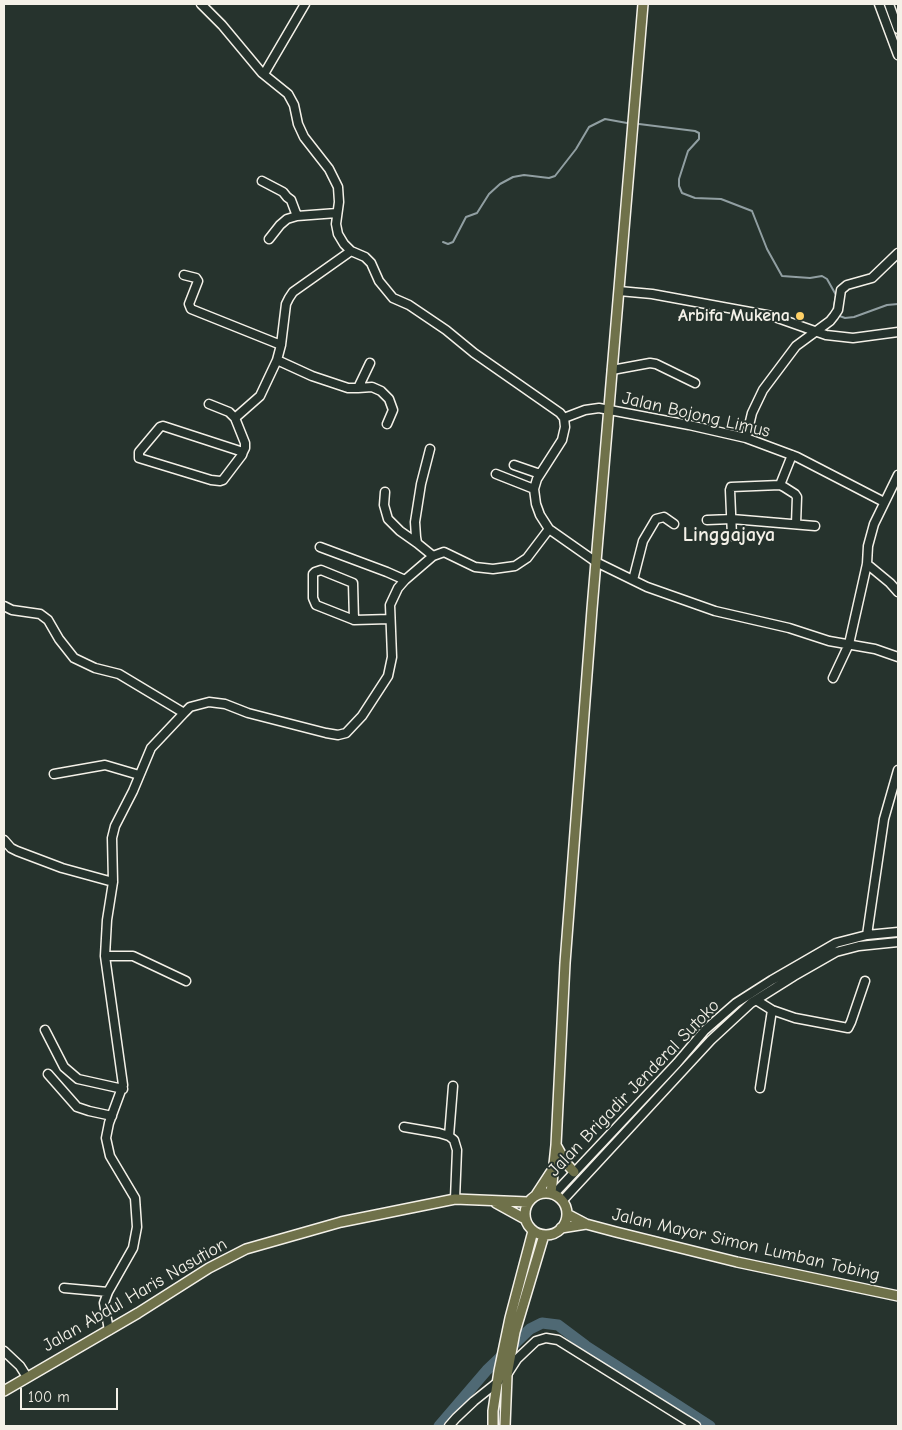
<!DOCTYPE html>
<html>
<head>
<meta charset="utf-8">
<style>
	body { margin:0 }
	#map { position:relative; width:902px; height:1430px; overflow:hidden; background:#26332d; font-family:"Comic Neue",sans-serif }
	canvas { display:block }
	.frame { position:absolute; inset:0; border:5px solid #f4f1e8; pointer-events:none }
	.scale { position:absolute; left:20px; top:1388px; width:98px; height:22px; box-sizing:border-box; border:2px solid #f4f1e8; border-top:0; padding-left:6px; font-size:15px; line-height:18px; white-space:nowrap; color:#f4f1e8; -webkit-text-stroke:4px #26332d; paint-order:stroke }
</style>
</head>
<body>
<div id="map">
<canvas width="902" height="1430"></canvas>
<div class="frame"></div>
<div class="scale">100 m</div>
</div>
<script>
const ctx = document.querySelector('canvas').getContext('2d');
ctx.lineJoin = 'round';
const poly = rows => new Path2D(rows.map(r => 'M' + r).join(''));
function stroke(path, color, width, dash) { ctx.strokeStyle = color; ctx.lineWidth = width; ctx.lineCap = dash ? 'butt' : 'round'; ctx.setLineDash(dash || []); ctx.stroke(path); }
function label(font, color, halo, rows, align = 'center') {
  ctx.font = font + ' "Comic Neue",sans-serif'; ctx.lineWidth = 4; ctx.setLineDash([]); ctx.textBaseline = 'middle'; ctx.strokeStyle = halo; ctx.fillStyle = color; for (const [text, x, y, turn = 0] of rows) {
    ctx.save(); ctx.translate(x, y); ctx.rotate((+turn || 0) * Math.PI / 180); ctx.textAlign = isNaN(turn) ? turn : align; if (halo) ctx.strokeText(text, 0, 0); ctx.fillText(text, 0, 0); ctx.restore();
  }
}
const stream = poly([
	[639,124,695,131,699,133,699,139,688,151,679,179,679,186,682,193,695,198,721,199,752,211,767,249,782,276,810,278,822,276,827,279,836,295,833,312],
	[443,242,448,244,453,242,466,217,477,213,489,194,500,184,513,177,524,175,549,178,555,176,576,149,589,127,605,119,627,123],
	[837,315,845,318,854,317,887,305,898,304]
]);
const river = poly([
	[439,1426,487,1370,530,1329,542,1323,558,1325,586,1346,710,1426]
]);
const minor = poly([
	[201,4,222,25,262,73,288,94,294,105,298,124,304,137,329,169,338,187,339,202,336,224,338,234,344,244,351,251,365,257,371,263,379,281,393,298,409,305,446,330,474,353,560,413,564,418,565,427,562,440,537,479,534,489,536,504,540,515,549,529,596,562,647,587,715,611,789,628,829,641,875,649,898,657],
	[879,4,898,55],
	[889,4,898,29],
	[264,74,305,4],
	[262,181,283,192,287,197,291,200,297,216],
	[269,239,280,225,287,219,297,216,337,213],
	[184,275,196,278,198,281,189,304,191,309,281,345],
	[619,291,652,294,772,316,826,335,853,338,898,332],
	[277,360,312,376,348,388,358,388,370,363],
	[612,370,650,363,656,364,695,383],
	[358,388,372,387,381,391,389,399,393,410,387,424],
	[209,404,229,412,235,418,245,443,245,448,243,452,242,455,223,480,220,481,211,480,139,458,139,452,160,427,163,426,243,452],
	[235,418,260,396,277,360,281,345,286,304,289,298,293,292,351,251],
	[564,418,585,410,599,408,689,425,746,438,797,457,884,502],
	[746,438,752,413,763,390,796,346,830,321,834,316,838,310,841,290,847,285,872,278,898,253],
	[430,449,421,484,415,522,416,537,417,543,433,556],
	[514,465,540,474],
	[496,474,534,489],
	[780,485,792,455],
	[385,492,384,505,388,519,400,531,417,543],
	[707,520,732,519,815,526],
	[732,536,730,490,731,487,780,485,784,487,795,494,797,497,796,524],
	[320,547,387,572,405,580],
	[867,564,890,583,898,592],
	[633,580,643,541,656,519,664,517,674,524],
	[4,606,12,610,40,614,48,620,59,639,74,658,95,668,119,674,184,713],
	[354,620,353,583,321,570,315,572,313,574,313,598,316,605,354,620,390,619],
	[833,678,849,644,867,564,868,546,874,524,898,475],
	[54,774,105,765,139,775],
	[4,840,11,848,17,851,62,868,113,882],
	[867,935,884,819,898,770],
	[105,956,133,956,186,981],
	[756,1000,772,1010,795,1018,848,1028,851,1022,865,981],
	[45,1030,64,1067,78,1079,123,1089],
	[48,1074,77,1107,89,1111,112,1116],
	[760,1088,772,1010],
	[404,1127,439,1133,449,1136,454,1140,457,1150,455,1199],
	[449,1136,453,1086],
	[554,1194,677,1063,705,1030,736,1003,772,980,836,943,867,935,898,932],
	[563,1200,711,1040,751,1003,794,976,836,952,859,946,898,942],
	[64,1288,108,1292],
	[109,1330,104,1303,108,1292,133,1248,137,1227,135,1198,110,1156,106,1138,109,1123,123,1085,105,956,107,920,113,882,112,838,115,826,133,791,151,748,184,713,190,707,209,702,225,704,248,713,326,733,338,735,346,733,362,716,388,676,392,657,390,605,398,588,405,580,433,556,444,552,475,567,493,569,515,566,527,558,549,529],
	[4,1351,20,1366,27,1377],
	[508,1373,517,1359,536,1341,546,1338,558,1340,696,1426],
	[449,1426,456,1418,474,1401,499,1381]
]);
const major = poly([
	[556,1145,566,1163,574,1172],
	'525 1214a21 21 0 1 1 42 0a21 21 0 1 1-42 0Z',
	[551,1193,556,1145,565,963,592,609,643,4],
	[536,1195,551,1172],
	[496,1203,525,1219],
	[567,1214,586,1224,616,1232,737,1262,898,1296],
	[561,1228,586,1224],
	[4,1391,138,1313,209,1268,246,1249,341,1222,455,1199,528,1202],
	[493,1426,493,1411,499,1371,510,1318,533,1231],
	[505,1426,507,1375,515,1332,544,1235]
]);
const markers = [
	[800,316,5,"#ffd166"]
];
const poiNames = [
	["Arbifa Mukena",790,316]
];
const streetNames = [
	["Jalan Bojong Limus",696,415,13],
	["Jalan Brigadir Jenderal Sutoko",634,1088,-46],
	["Jalan Mayor Simon Lumban Tobing",746,1245,13],
	["Jalan Abdul Haris Nasution",135,1295,-30]
];
const quarterNames = [
	["Linggajaya",729,535]
];
stroke(stream, '#919fa2', 2);
stroke(river, '#4f6974', 11);
stroke(minor, '#f4f1e8', 11);
stroke(major, '#f4f1e8', 12);
stroke(minor, '#26332d', 8);
stroke(major, '#6f714a', 9);
for (const [x, y, r, color] of markers) { const dot = new Path2D(); dot.arc(x, y, r, 0, 2 * Math.PI); ctx.fillStyle = color; ctx.fill(dot); stroke(dot, '#26332d', 2); }
label('bold 18px', '#f4f1e8', '#26332d', poiNames, 'right');
label('18px', '#f4f1e8', '#26332d', streetNames);
label('bold 20px', '#f4f1e8', '#26332d', quarterNames);
</script>
</body>
</html>
